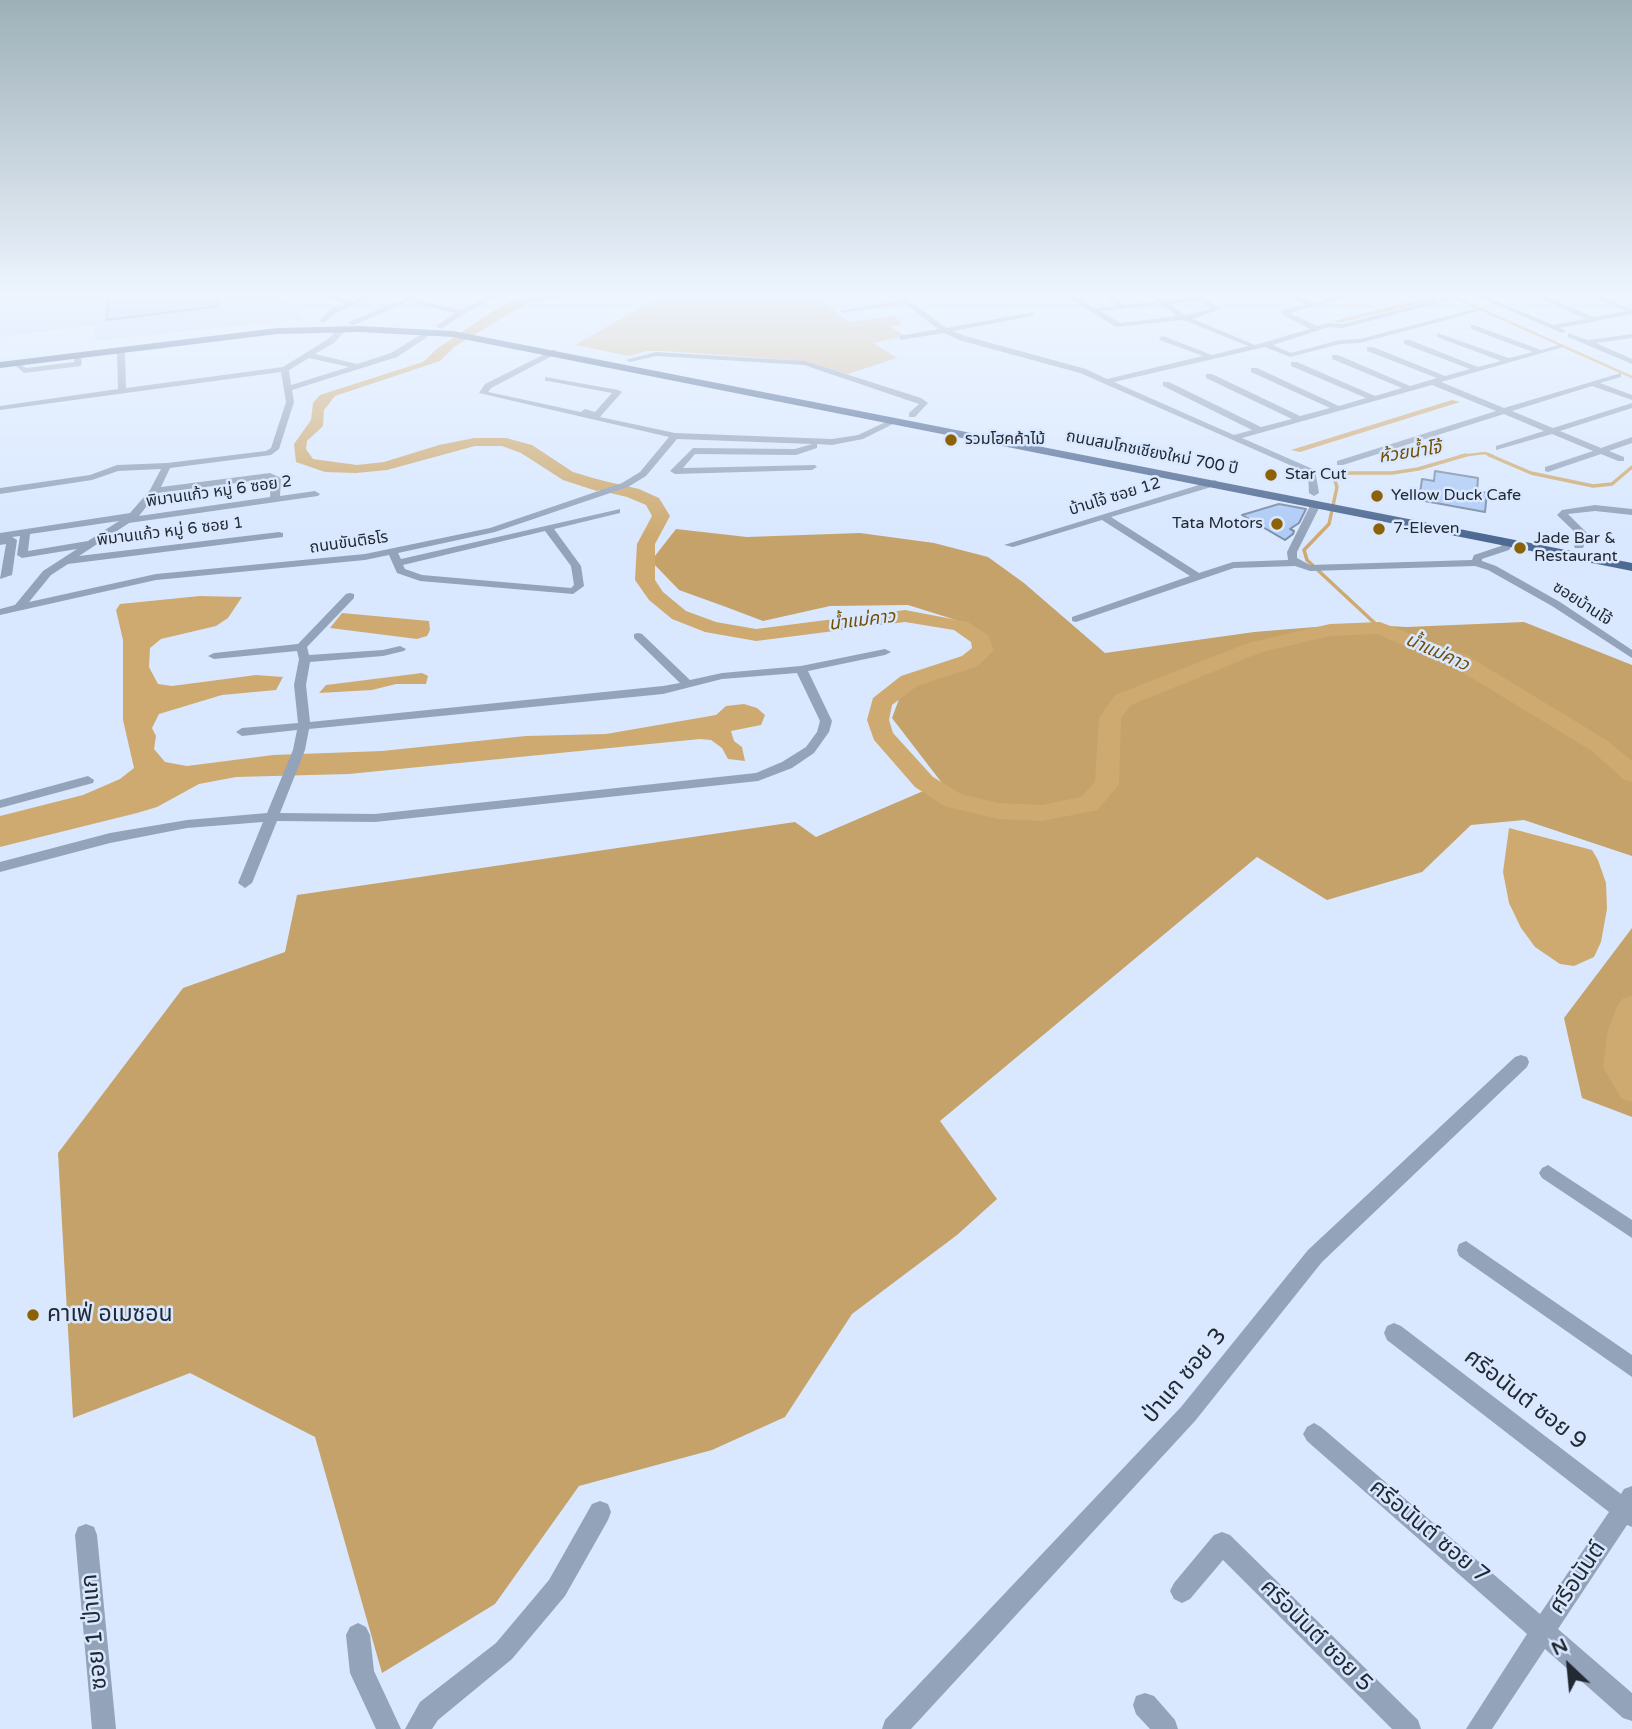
<!DOCTYPE html>
<html>
<head>
<meta charset="utf-8">
<style>
	body { margin:0 }
	#map { position:relative; width:1632px; height:1729px; overflow:hidden; background:#d9e8ff; font-family:"Varela Round",sans-serif }
	canvas { display:block }
	.north { position:absolute; left:1534px; top:1631px; width:70px; height:70px; -webkit-text-stroke:5px #d9e8ff; paint-order:stroke; rotate:334deg; font-size:19px; font-weight:700; line-height:28px; text-align:center; color:#222933 }
	.north::after { content:''; display:block; margin:auto; width:24px; height:32px; background:#222933; clip-path:polygon(50% 0,100% 100%,50% 72%,0 100%) }
</style>
</head>
<body>
<div id="map">
<canvas width="1632" height="1729"></canvas>
<div class="north">N</div>
</div>
<script>
const ctx = document.querySelector('canvas').getContext('2d');
ctx.lineJoin = 'round';
function fill(path, color) { ctx.fillStyle = color; ctx.fill(path, 'evenodd'); }
const poly = rows => new Path2D(rows.map(r => 'M' + r).join(''));
function stroke(path, color, width, dash) { ctx.strokeStyle = color; ctx.lineWidth = width; ctx.lineCap = dash ? 'butt' : 'round'; ctx.setLineDash(dash || []); ctx.stroke(path); }
function label(font, color, halo, rows, align = 'center') {
  ctx.font = font + ' "Varela Round","Noto Sans Thai",sans-serif'; ctx.lineWidth = 5; ctx.setLineDash([]); ctx.textBaseline = 'middle'; ctx.strokeStyle = halo; ctx.fillStyle = color; for (const [text, x, y, turn = 0] of rows) {
    ctx.save(); ctx.translate(x, y); ctx.rotate((+turn || 0) * Math.PI / 180); ctx.textAlign = isNaN(turn) ? turn : align; if (halo) ctx.strokeText(text, 0, 0); ctx.fillText(text, 0, 0); ctx.restore();
  }
}
const built = poly([
	[0,294,267,294,297,300,289,303,303,319,95,341,95,325,0,337]
]);
const green = poly([
	[664,294,822,294,823,301,849,322,895,316,901,324,891,327,905,336,873,343,897,358,848,374,792,360,665,351,646,351,629,356,575,345]
]);
const forest = poly([
	[676,529,747,537,860,533,934,543,988,557,1024,583,1105,653,1254,632,1352,624,1407,627,1524,622,1632,665,1632,856,1524,820,1471,825,1422,872,1327,900,1257,857,940,1121,997,1199,957,1235,852,1314,785,1417,712,1450,579,1486,495,1604,382,1673,315,1437,190,1373,73,1418,58,1153,183,988,285,952,297,895,795,822,816,837,942,783,892,718,902,691,927,679,977,663,991,643,972,625,908,605,830,606,763,621,726,607,679,590,651,561],
	[1632,928,1632,1117,1582,1098,1564,1018]
]);
const water = poly([
	[554,294,591,294,527,303,454,347,440,361,335,396,324,410,323,426,307,441,306,449,313,459,357,465,384,462,439,445,474,438,506,438,532,445,573,472,613,484,597,491,563,480,521,453,502,446,475,446,387,470,356,473,325,472,296,462,294,444,311,420,313,403,320,395,423,362,439,347,498,308,512,301],
	[200,596,242,597,228,618,216,626,161,639,150,648,149,667,158,684,172,686,256,675,283,677,276,690,222,695,159,714,152,728,156,736,154,749,165,762,187,766,273,755,382,751,526,736,606,734,716,715,726,706,744,704,757,708,765,715,761,725,731,731,734,741,742,747,745,761,728,759,722,748,711,740,700,739,349,774,236,777,199,784,157,807,137,813,0,847,0,816,83,795,120,779,134,768,123,720,123,640,116,610,120,604],
	[342,613,429,621,430,630,427,636,417,639,330,628],
	[422,673,428,676,426,684,396,684,372,690,319,693,326,685],
	[1509,828,1592,850,1598,860,1606,883,1607,909,1601,942,1594,957,1574,966,1560,964,1535,947,1521,928,1509,903,1503,872]
]);
const streamFar1 = poly([
	[1447,294,1632,377],
	[1460,456,1485,453,1493,456]
]);
const stream = poly([
	[1489,455,1531,473,1593,486,1612,484,1632,467],
	[1380,628,1307,560,1304,550,1329,524,1337,487,1334,478,1342,473,1392,473,1418,469,1466,455]
]);
const canal = poly([
	[1433,296,1436,300,1338,323,1334,321,1433,296],
	[1452,400,1460,402,1300,452,1291,450,1452,400]
]);
const river = poly([
	[587,477,639,489,659,498,670,516,655,544,655,580,663,592,686,611,716,622,756,629,905,610,968,622,988,635,994,650,978,666,917,686,892,705,889,720,893,733,933,777,961,794,998,803,1042,805,1081,797,1095,782,1099,718,1115,695,1248,643,1330,624,1380,622,1468,656,1608,741,1632,761,1632,782,1623,779,1592,751,1452,666,1377,634,1330,636,1262,652,1131,705,1121,718,1119,784,1098,810,1042,821,998,819,944,806,915,787,874,740,867,720,873,698,901,676,962,656,972,648,971,642,954,630,905,622,756,641,705,632,672,619,649,600,635,580,637,544,652,516,646,505,627,497,581,486,578,482,587,477],
	[1632,996,1632,1102,1621,1098,1603,1067,1608,1030,1617,1007,1622,999,1632,996]
]);
const building = poly([
	[108,294,217,294,219,306,107,320,108,294],
	[1435,471,1478,478,1477,491,1487,493,1485,512,1419,500,1422,479,1434,481,1435,471],
	[1279,504,1306,509,1299,523,1290,529,1294,531,1293,534,1285,540,1242,515,1279,504]
]);
const minor = poly([
	[316,294,326,294,351,301,369,294,378,294,338,312,323,323,319,321,332,308,345,304,316,294],
	[415,294,424,294,414,299,460,310,493,294,501,294,464,314,441,329,437,327,438,325,455,313,407,302,354,325,347,323,415,294],
	[846,294,865,294,849,297,846,294],
	[894,294,901,294,946,328,1035,312,1032,316,953,331,965,336,1086,369,1107,379,1203,356,1160,340,1159,338,1163,336,1212,355,1248,346,1183,320,1116,327,1063,294,1071,294,1095,308,1117,306,1103,294,1110,294,1125,305,1157,301,1148,294,1155,294,1165,301,1195,297,1192,294,1199,294,1220,309,1193,319,1255,345,1310,329,1281,314,1281,310,1305,305,1284,294,1293,294,1313,303,1347,294,1358,294,1290,313,1317,326,1329,323,1342,324,1449,297,1451,300,1342,328,1329,327,1273,345,1291,353,1340,340,1360,339,1475,309,1479,311,1360,343,1340,344,1290,357,1265,347,1114,382,1234,435,1252,430,1163,386,1163,382,1169,382,1261,427,1292,419,1206,378,1206,374,1212,374,1300,416,1330,408,1251,372,1251,368,1257,368,1339,406,1366,398,1291,366,1291,362,1297,362,1375,396,1402,388,1332,359,1332,355,1338,355,1410,386,1437,378,1367,351,1367,347,1373,347,1445,376,1470,369,1404,344,1404,340,1410,340,1478,367,1501,361,1437,337,1437,333,1509,358,1533,352,1471,329,1471,325,1474,325,1541,350,1559,345,1563,347,1441,382,1504,408,1621,373,1621,377,1600,383,1632,395,1632,400,1592,386,1512,411,1553,428,1632,403,1632,408,1560,431,1601,448,1632,437,1632,443,1609,451,1624,457,1624,461,1618,461,1601,454,1548,472,1545,471,1545,467,1593,451,1552,434,1496,450,1496,446,1544,431,1504,414,1343,465,1337,465,1337,461,1496,411,1432,385,1242,438,1315,470,1319,493,1314,496,1309,493,1308,473,1080,373,959,340,944,333,900,340,900,336,938,329,905,304,843,313,839,311,901,300,894,294],
	[1200,301,1211,309,1185,315,1170,304,1200,301],
	[1162,305,1177,316,1120,323,1101,311,1162,305],
	[1471,294,1480,294,1553,325,1586,319,1530,294,1539,294,1594,317,1626,311,1585,294,1594,294,1632,309,1632,314,1560,328,1566,331,1562,333,1471,294],
	[1619,294,1628,294,1632,298,1627,298,1619,294],
	[340,327,347,329,334,343,315,354,357,364,391,353,428,330,435,332,397,357,292,390,294,402,279,449,271,455,170,468,161,487,270,473,281,478,280,496,315,491,320,494,318,496,129,523,79,556,279,532,283,533,283,537,68,564,51,575,29,602,156,574,365,554,490,528,622,483,640,472,669,437,479,393,485,384,553,350,556,350,556,354,491,388,488,392,581,412,585,409,595,412,612,393,548,381,545,381,545,377,618,390,622,392,600,417,675,433,832,439,858,435,892,419,899,421,863,439,832,445,817,444,817,448,796,455,695,454,683,468,815,465,817,467,812,470,675,474,670,471,693,448,795,449,812,444,677,439,646,476,628,487,495,532,398,553,401,559,620,509,620,513,554,529,581,566,584,586,573,594,420,581,397,573,389,555,365,560,156,580,0,615,0,609,15,605,43,571,77,549,22,558,17,555,20,536,12,537,17,540,12,575,0,579,6,544,0,545,0,539,3,539,0,539,0,533,130,513,150,490,161,469,118,471,92,480,0,494,0,488,90,475,117,465,167,463,266,451,271,448,286,402,281,372,0,410,0,406,118,389,117,353,121,351,125,353,126,388,283,367,328,339,340,327],
	[309,358,349,367,291,385,289,370,309,358],
	[269,479,271,479,270,497,139,516,157,493,269,479],
	[119,521,88,541,28,551,30,534,119,521],
	[545,531,571,566,574,585,571,588,422,575,405,569,403,565,545,531],
	[1568,333,1588,340,1632,334,1632,338,1596,343,1632,359,1632,364,1568,337,1568,333],
	[656,352,805,361,921,398,928,403,915,417,909,417,909,413,919,404,804,365,656,356,630,362,626,360,656,352],
	[75,357,82,359,81,366,24,373,16,366,20,364,26,368,74,362,75,357],
	[1215,480,1220,483,1218,485,1111,517,1199,573,1233,562,1288,560,1287,552,1311,504,1316,501,1321,504,1297,552,1297,558,1310,565,1472,560,1474,555,1501,546,1506,540,1514,540,1515,542,1509,550,1482,559,1482,561,1496,566,1560,602,1632,650,1632,658,1552,606,1488,570,1475,566,1310,571,1295,566,1234,568,1076,622,1072,621,1072,617,1190,576,1102,520,1013,547,1004,545,1215,480],
	[1595,505,1632,509,1632,515,1595,511,1568,514,1588,534,1583,548,1575,548,1574,546,1578,535,1557,515,1562,510,1595,505],
	[350,593,354,594,354,598,307,647,309,655,383,650,400,646,406,649,404,651,383,656,310,662,306,685,310,722,663,686,680,683,634,638,634,634,638,633,642,634,690,680,722,673,801,666,885,649,891,652,885,655,808,671,832,721,829,732,814,753,792,768,758,781,375,822,277,821,252,883,245,888,238,883,263,822,187,828,110,843,0,872,0,862,110,833,187,820,267,813,293,750,297,730,242,736,236,732,242,728,298,723,294,685,299,659,297,651,214,659,208,656,214,653,298,644,346,594,350,593],
	[797,673,820,721,817,732,806,747,782,762,756,773,375,814,280,813,305,750,309,729,663,694,722,679,797,673],
	[88,776,94,780,93,783,0,808,0,800,88,776],
	[1521,1055,1527,1057,1529,1062,1527,1067,1322,1262,1195,1421,911,1729,882,1729,885,1720,1181,1407,1308,1250,1515,1057,1521,1055],
	[1548,1165,1632,1220,1632,1238,1542,1178,1539,1173,1542,1168,1548,1165],
	[1466,1241,1632,1355,1632,1377,1459,1256,1457,1250,1459,1244,1466,1241],
	[1394,1323,1401,1326,1621,1494,1624,1489,1632,1486,1632,1527,1627,1525,1558,1629,1632,1693,1632,1721,1623,1718,1545,1649,1492,1729,1466,1729,1527,1634,1307,1441,1303,1434,1307,1427,1314,1423,1321,1427,1540,1614,1609,1512,1387,1340,1384,1333,1387,1326,1394,1323],
	[600,1501,608,1504,611,1512,608,1520,565,1596,512,1659,438,1720,432,1729,405,1729,420,1702,496,1643,549,1580,592,1504,600,1501],
	[86,1524,94,1527,97,1535,116,1729,92,1729,75,1535,78,1527,86,1524],
	[1222,1532,1230,1535,1418,1720,1421,1729,1392,1729,1223,1560,1190,1599,1182,1603,1174,1599,1170,1591,1174,1583,1214,1535,1222,1532],
	[358,1623,366,1627,370,1635,374,1671,401,1729,376,1729,350,1673,346,1635,350,1627,358,1623],
	[1145,1693,1154,1696,1175,1720,1178,1729,1150,1729,1136,1714,1133,1705,1136,1696,1145,1693]
]);
const primary = poly([
	[360,326,453,331,1632,563,1632,571,453,337,360,332,277,334,0,368,0,362,277,328,360,326]
]);
const markers = [
	[951,440,7,"#8d6206"],
	[1271,475,7,"#8d6206"],
	[1377,496,7,"#8d6206"],
	[1277,524,7,"#8d6206"],
	[1379,529,7,"#8d6206"],
	[1520,548,7,"#8d6206"],
	[33,1315,7,"#8d6206"]
];
const farPoinames = [
	["รวมโฮคค้าไม้",965,440],
	["Star Cut",1285,475],
	["Yellow Duck Cafe",1391,496],
	["Tata Motors",1263,524,"right"],
	["7-Eleven",1393,529],
	["Jade Bar &",1534,539],
	["Restaurant",1534,557]
];
const farStreetnames = [
	["ถนนสมโภชเชียงใหม่ 700 ปี",1152,453,11],
	["พิมานแก้ว หมู่ 6 ซอย 2",219,492,-8],
	["บ้านโจ้ ซอย 12",1115,497,-17],
	["พิมานแก้ว หมู่ 6 ซอย 1",170,532,-7],
	["ถนนขันติธโร",349,543,-8],
	["ซอยบ้านโจ้",1582,604,33]
];
const farWaternames = [
	["ห้วยน้ำโจ้",1410,453,-9],
	["น้ำแม่คาว",862,621,-7],
	["น้ำแม่คาว",1437,653,24]
];
const nearPoinames = [
	["คาเฟ่ อเมซอน",47,1315]
];
const nearStreetnames = [
	["ป่าแก ซอย 3",1185,1376,-50],
	["ศรีอนันต์ ซอย 9",1525,1400,38],
	["ศรีอนันต์ ซอย 7",1429,1532,40],
	["ศรีอนันต์",1578,1578,-56],
	["ซอย 1 ป่าแก",95,1632,-95],
	["ศรีอนันต์ ซอย 5",1316,1636,45]
];
fill(built, '#c6d9f3');
fill(green, '#d6be99');
fill(forest, '#c5a269');
fill(water, '#ceaa71');
stroke(streamFar1, '#ceaa71', 2.5);
stroke(stream, '#ceaa71', 3.5);
fill(canal, '#ceaa71');
fill(river, '#ceaa71');
fill(building, '#aecbf6');
stroke(building, '#7b8da6', 2);
fill(minor, '#93a3ba');
fill(primary, '#4f6a92');
const sky = ctx.createLinearGradient(0, 0, 0, 536);
sky.addColorStop(0, '#9db0b8');
sky.addColorStop(0.55, '#eef5ff');
sky.addColorStop(1, '#eef5ff00');
ctx.fillStyle = sky;
ctx.fillRect(0, 0, 1632, 536);
for (const [x, y, r, color] of markers) { const dot = new Path2D(); dot.arc(x, y, r, 0, 2 * Math.PI); ctx.fillStyle = color; ctx.fill(dot); stroke(dot, '#d9e8ff', 2.5); }
label('16px', '#222933', '#d9e8ff', farPoinames, 'left');
label('16px', '#222933', '#d9e8ff', farStreetnames);
label('italic 18px', '#714e04', '#d9e8ff', farWaternames);
label('23px', '#222933', '#d9e8ff', nearPoinames, 'left');
label('23px', '#222933', '#d9e8ff', nearStreetnames);
</script>
</body>
</html>
